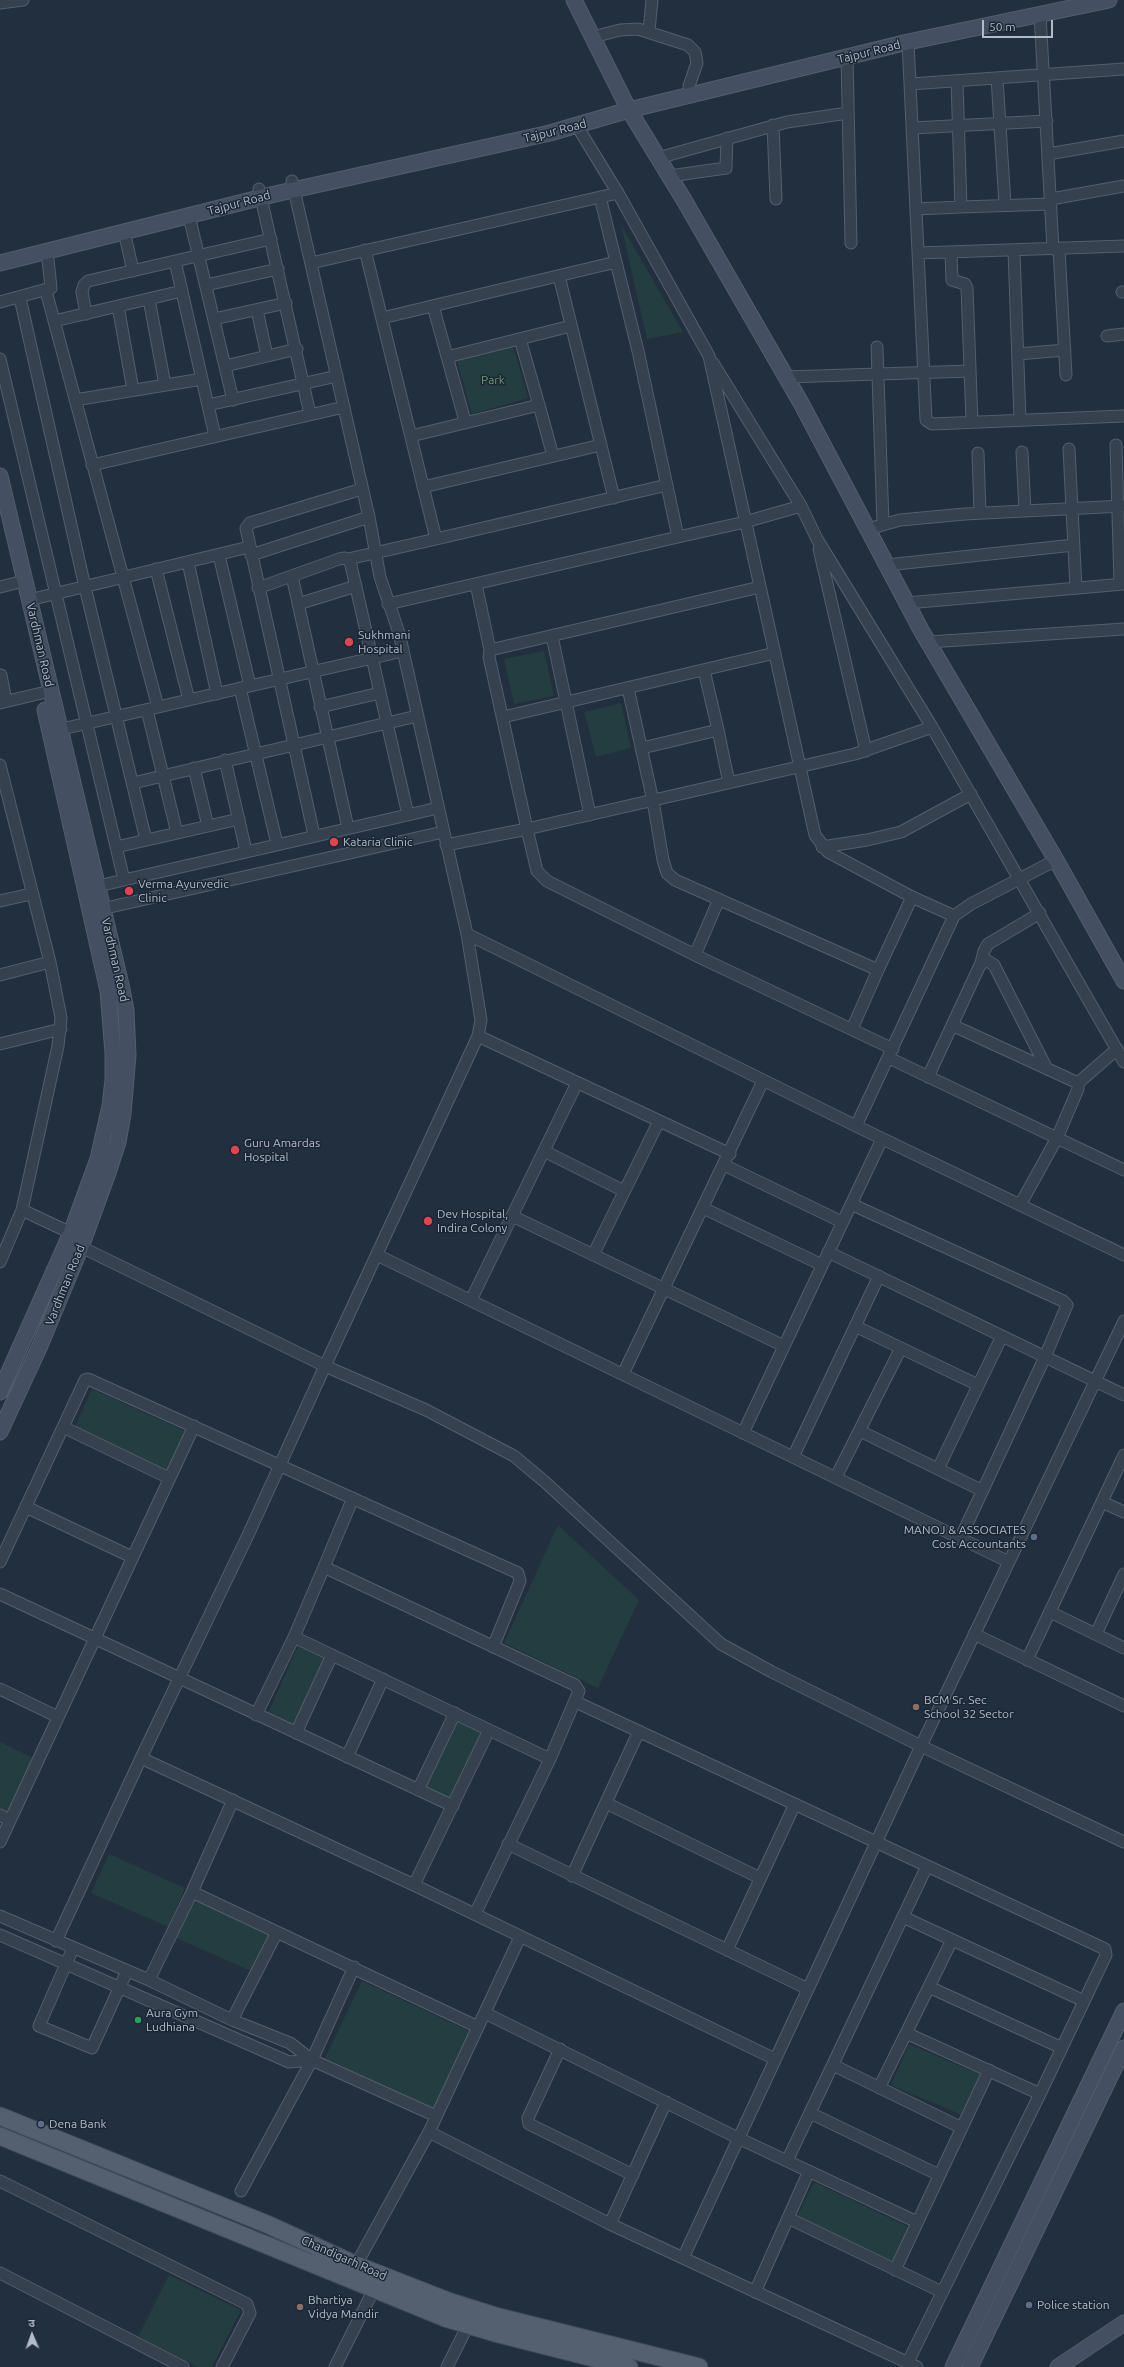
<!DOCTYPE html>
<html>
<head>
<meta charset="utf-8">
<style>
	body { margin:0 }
	#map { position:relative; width:1124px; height:2367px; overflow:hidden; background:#222f3f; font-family:Ubuntu,"Noto Sans Devanagari",sans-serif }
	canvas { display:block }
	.north { position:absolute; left:12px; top:2315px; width:40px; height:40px; -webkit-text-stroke:3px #1b2634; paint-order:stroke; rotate:358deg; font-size:11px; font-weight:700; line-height:16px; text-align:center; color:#b2bbca }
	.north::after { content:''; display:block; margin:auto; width:14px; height:18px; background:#b2bbca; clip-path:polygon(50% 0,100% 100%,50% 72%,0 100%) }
	.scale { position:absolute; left:982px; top:20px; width:71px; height:18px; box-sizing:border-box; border:2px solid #b2bbca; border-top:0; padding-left:5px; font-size:12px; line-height:14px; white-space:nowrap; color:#b2bbca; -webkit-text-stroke:3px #1b2634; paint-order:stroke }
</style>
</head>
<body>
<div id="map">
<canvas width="1124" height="2367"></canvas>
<div class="north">उ</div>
<div class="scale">50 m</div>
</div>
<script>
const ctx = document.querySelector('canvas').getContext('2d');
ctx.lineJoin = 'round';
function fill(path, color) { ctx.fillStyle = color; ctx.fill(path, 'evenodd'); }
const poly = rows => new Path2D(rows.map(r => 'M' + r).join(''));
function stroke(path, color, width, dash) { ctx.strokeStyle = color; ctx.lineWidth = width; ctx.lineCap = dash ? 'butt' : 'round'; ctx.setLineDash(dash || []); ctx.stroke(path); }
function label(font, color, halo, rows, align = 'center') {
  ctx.font = font + ' Ubuntu,sans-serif'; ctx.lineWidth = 3; ctx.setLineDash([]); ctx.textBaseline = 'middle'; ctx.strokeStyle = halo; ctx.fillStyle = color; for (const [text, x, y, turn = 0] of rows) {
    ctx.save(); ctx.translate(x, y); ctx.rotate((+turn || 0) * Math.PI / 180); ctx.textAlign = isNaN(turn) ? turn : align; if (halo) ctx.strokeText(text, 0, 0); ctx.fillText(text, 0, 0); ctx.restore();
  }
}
const green = poly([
	[621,225,683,332,647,339],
	[513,346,528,398,472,414,457,361],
	[544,651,554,696,514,704,504,659],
	[621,703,631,748,596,757,584,712],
	[92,1389,187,1432,167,1476,72,1433],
	[558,1525,639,1600,598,1688,504,1643],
	[299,1644,326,1656,293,1727,267,1715],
	[456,1720,483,1732,451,1800,424,1788],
	[0,1742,37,1760,12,1813,0,1808],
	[109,1854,185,1888,168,1927,91,1893],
	[194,1898,270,1932,253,1972,176,1938],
	[362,1981,471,2032,434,2109,325,2058],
	[909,2044,981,2075,964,2116,891,2085],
	[814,2182,909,2227,893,2261,797,2217],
	[169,2275,241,2310,212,2367,198,2367,138,2337]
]);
const street = poly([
	[0,3,23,0],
	[1040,14,1053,249],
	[649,31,652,0],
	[593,37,620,30,638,29,688,45,695,52,697,63,689,86],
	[908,42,926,420,932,424,1124,416],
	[847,57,851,243],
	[997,78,1005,205],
	[957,81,961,207,1051,204],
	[910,84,1124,69],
	[773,125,776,199],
	[577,126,618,193,709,356,815,835,828,852,912,897,954,916],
	[912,128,1047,121],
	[1048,154,1124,141],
	[658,158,787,122,848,113],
	[670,176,726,168,727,138],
	[259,189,310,414],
	[1051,199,1124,186],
	[916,209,961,207],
	[189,216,233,400],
	[124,231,133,271],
	[1059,249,1066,375],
	[365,250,436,539,667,485],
	[1014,251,1020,420],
	[918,253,1124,246],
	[951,253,952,280,965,284,967,288,972,422],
	[175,261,215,436],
	[311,263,618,193],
	[559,276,614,498],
	[206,285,278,269],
	[46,291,158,707],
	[1122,292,1124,292],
	[20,298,85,587,146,840],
	[149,299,165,385],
	[0,302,51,288,47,250],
	[118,306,133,390],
	[433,306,465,421],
	[257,310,267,356],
	[86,314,82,292,84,285,88,281,271,239],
	[382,318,616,262],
	[214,319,286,303],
	[54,321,182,291],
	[1107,336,1124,334],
	[877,347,883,524],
	[1018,354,1065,350],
	[447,357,571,326],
	[0,359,124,880],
	[713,363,801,506,817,539,932,727,1124,1062],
	[225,366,297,349],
	[786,377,970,371],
	[75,400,202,379],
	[208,405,337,376],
	[539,405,553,456],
	[411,436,539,405,520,339],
	[1116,445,1120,584],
	[1069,449,1076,588],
	[1022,452,1025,511],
	[978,453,980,513],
	[92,465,344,407],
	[423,487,601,445],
	[868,529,900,520,965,514,1124,506],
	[678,537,745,522,801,506],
	[819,549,866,751],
	[219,555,250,686],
	[251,555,369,517],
	[348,559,436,539],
	[188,562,217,694],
	[887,565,1074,545],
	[156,569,189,700],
	[292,576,348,828],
	[476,584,490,650],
	[0,587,16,583],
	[760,587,490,650,489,657,527,829,855,754,932,727],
	[258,588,339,559,345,558,350,561,408,815],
	[29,600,249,547],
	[907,603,1124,584],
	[298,604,356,586],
	[388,604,678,537,638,351,600,197],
	[552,636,590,815],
	[929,642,1124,629],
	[1,675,6,701],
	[240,688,277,844],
	[628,688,653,801,663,860,667,873,675,880,878,970,912,897],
	[0,703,42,693],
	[320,707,380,693],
	[147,710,177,833],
	[503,717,775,653],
	[718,730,729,783],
	[53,731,403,651],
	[642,748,718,730,704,670],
	[225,760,246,851],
	[0,765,50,962,61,1018,58,1046,22,1210,0,1262],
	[194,768,208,826],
	[133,783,417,716],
	[314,835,246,528,250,523,362,489],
	[446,845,527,829,537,871,547,881,699,957,893,1049],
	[116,847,239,819],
	[822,847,867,840,901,832,971,794],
	[98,886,438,808],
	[0,901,31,894],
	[97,910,443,832],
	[467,934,856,1126,1124,1255],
	[695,955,719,899],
	[981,963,984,951,988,944,1040,913],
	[0,975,50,962],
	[952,1025,1078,1083,1078,1089,1057,1138,1020,1205],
	[852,1029,878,970],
	[478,1036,730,1154],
	[0,1044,61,1029],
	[889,1058,1124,1170],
	[928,1077,980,965,986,960,994,965,1047,1069],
	[1078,1083,1117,1049],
	[856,1126,954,916,971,904,1056,860],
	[544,1151,624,1191],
	[724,1165,842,1222],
	[851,1204,1063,1301,1067,1305,1045,1357,960,1539],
	[703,1208,822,1265],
	[22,1210,71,1233],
	[512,1216,784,1346],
	[75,1244,325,1366,426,1410,514,1456,545,1482,721,1644,772,1672,921,1746,1124,1842],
	[828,1252,1124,1395],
	[377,1255,1009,1562],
	[593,1255,659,1121],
	[471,1300,577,1083],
	[855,1326,978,1385],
	[623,1374,763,1081],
	[63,1427,169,1478],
	[860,1431,981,1490],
	[743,1433,882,1139],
	[793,1457,879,1276],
	[938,1469,1002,1336],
	[836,1477,901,1348],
	[353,1498,324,1567,575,1685,579,1691,550,1759,475,1914],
	[1102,1502,1124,1512],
	[26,1507,132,1557],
	[0,1562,85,1380,88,1379,518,1573,520,1581,493,1647],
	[0,1594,453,1806],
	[1050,1612,1124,1648],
	[974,1634,1124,1706],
	[1096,1634,1124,1574],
	[294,1637,550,1759],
	[1027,1660,1124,1455],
	[0,1689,58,1717],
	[576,1702,1105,1949,1106,1955,1040,2094,908,2362],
	[256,1715,294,1637,324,1567],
	[296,1733,332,1655],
	[347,1757,383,1679],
	[141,1758,414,1885,775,2059],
	[418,1790,455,1713],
	[606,1803,760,1878],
	[0,1815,9,1820],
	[0,1842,194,1426],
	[508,1844,808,1989],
	[572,1876,639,1731],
	[414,1885,489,1730],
	[192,1892,478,2027],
	[0,1916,149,1980,232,2020,290,2043,312,2060,436,2116],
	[903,1917,1084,2001],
	[0,1935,289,2062,312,2060],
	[56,1941,141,1758,249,1533,325,1366,478,1036,481,1020,467,934,399,633,380,577,369,517,292,181],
	[73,1948,39,2026,92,2048,127,1971],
	[727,1950,795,1804],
	[149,1980,192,1892,233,1800],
	[929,1987,1062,2048],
	[485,2013,738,2138,917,2222],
	[232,2020,277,1932],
	[906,2033,1040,2094],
	[560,2049,528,2118,529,2124,633,2175],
	[833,2065,962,2128],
	[879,2088,952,1940],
	[810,2113,939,2175],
	[429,2132,610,2224,917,2367],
	[787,2161,927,1866],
	[0,2181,247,2304,250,2313,222,2367],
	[241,2191,312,2060,354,1967],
	[788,2218,942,2292],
	[610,2224,666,2102],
	[683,2258,921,1746,1124,1321],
	[356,2265,429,2132,520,1937],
	[895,2270,989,2070],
	[0,2273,183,2367],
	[755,2292,809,2171],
	[335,2367,374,2289],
	[447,2367,468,2325]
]);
const secondary = poly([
	[574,0,629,110,684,200,801,403,921,630,1056,860,1124,981],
	[0,263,275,194,550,133,629,110,908,42,1109,0],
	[0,476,122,989,126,1011,128,1055,123,1114,118,1142,109,1170,81,1247,39,1348,0,1432],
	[0,1392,71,1233,98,1159,110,1106,113,1080,113,1053,108,991,45,710],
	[953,2367,1124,2011],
	[970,2367,1124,2048],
	[1058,2367,1124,2323]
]);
const primary = poly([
	[0,2116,269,2225,356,2265,448,2301,499,2317,699,2367],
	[0,2136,445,2318,495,2333,629,2367]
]);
const markers = [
	[349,642,5,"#e0444e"],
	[334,842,5,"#e0444e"],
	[129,891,5,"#e0444e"],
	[235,1150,5,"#e0444e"],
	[428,1221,5,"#e0444e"],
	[1034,1537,4,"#5c6f8a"],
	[916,1707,4,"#8d6e63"],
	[138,2020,4,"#2e9e5b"],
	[41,2124,4,"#5c6f8a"],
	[1029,2305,4,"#5c6f8a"],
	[300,2307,4,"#8d6e63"]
];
const streetNames = [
	["Tajpur Road",869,52,-14],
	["Tajpur Road",555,131,-14],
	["Tajpur Road",239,203,-15],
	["Vardhman Road",40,645,77],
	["Vardhman Road",115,960,77],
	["Vardhman Road",65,1285,-68],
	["Chandigarh Road",344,2258,24]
];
const parkNames = [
	["Park",493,380]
];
const poiNames = [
	["Sukhmani",358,635],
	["Hospital",358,649],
	["Kataria Clinic",343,842],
	["Verma Ayurvedic",138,884],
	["Clinic",138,898],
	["Guru Amardas",244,1143],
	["Hospital",244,1157],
	["Dev Hospital,",437,1214],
	["Indira Colony",437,1228],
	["MANOJ & ASSOCIATES",1026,1530,"right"],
	["Cost Accountants",1026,1544,"right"],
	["BCM Sr. Sec",924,1700],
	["School 32 Sector",924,1714],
	["Aura Gym",146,2013],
	["Ludhiana",146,2027],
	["Dena Bank",49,2124],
	["Bhartiya",308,2300],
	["Vidya Mandir",308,2314],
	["Police station",1037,2305]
];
fill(green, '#243d40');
stroke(street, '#545e6d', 13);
stroke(secondary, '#545e6d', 17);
stroke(primary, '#3f4a58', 19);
stroke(street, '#36414f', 11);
stroke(secondary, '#444f62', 15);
stroke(primary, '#54606f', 17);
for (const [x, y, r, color] of markers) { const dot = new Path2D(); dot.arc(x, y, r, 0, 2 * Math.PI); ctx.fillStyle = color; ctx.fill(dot); stroke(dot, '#1b2634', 1.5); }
label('12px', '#b2bbca', '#1b2634', streetNames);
label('12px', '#689c73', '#1b2634', parkNames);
label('12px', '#b2bbca', '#1b2634', poiNames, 'left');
</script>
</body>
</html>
